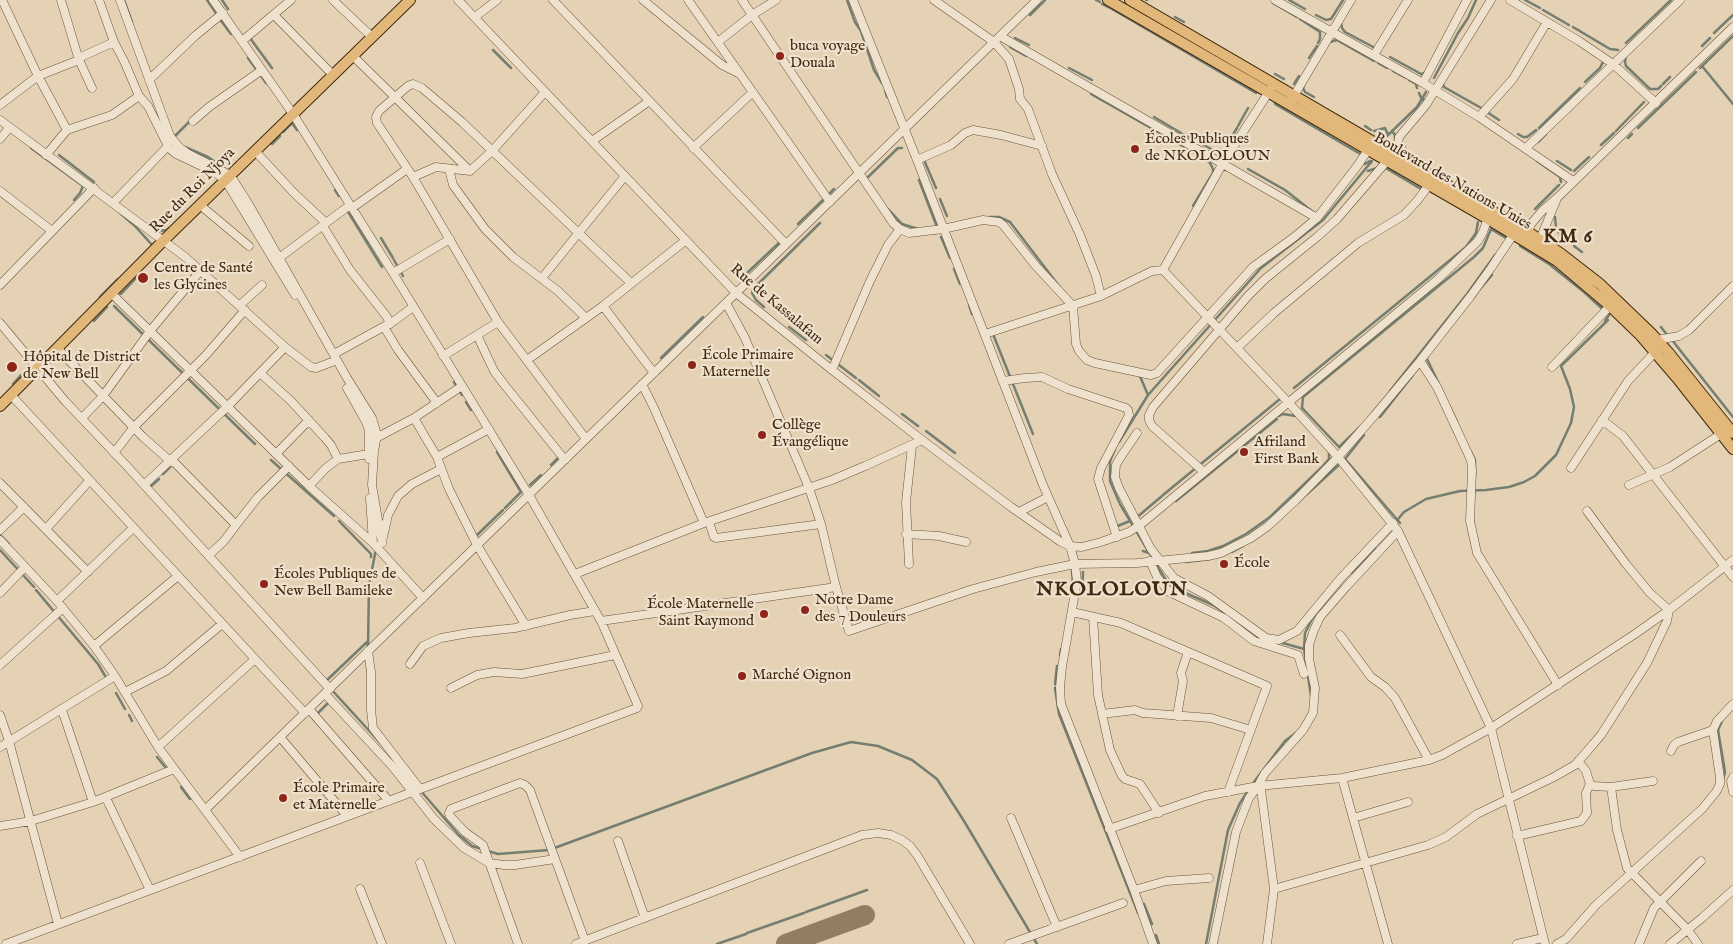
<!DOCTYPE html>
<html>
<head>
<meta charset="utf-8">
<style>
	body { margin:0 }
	canvas { display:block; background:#e5d1b4 }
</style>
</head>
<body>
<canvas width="1733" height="944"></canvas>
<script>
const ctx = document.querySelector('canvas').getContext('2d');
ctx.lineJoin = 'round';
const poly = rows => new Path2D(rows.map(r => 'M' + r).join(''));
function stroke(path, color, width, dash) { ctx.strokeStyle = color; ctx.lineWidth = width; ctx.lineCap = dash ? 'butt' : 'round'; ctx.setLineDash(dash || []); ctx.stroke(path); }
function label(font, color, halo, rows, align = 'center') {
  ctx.font = font + ' "IM FELL English",serif'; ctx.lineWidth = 4.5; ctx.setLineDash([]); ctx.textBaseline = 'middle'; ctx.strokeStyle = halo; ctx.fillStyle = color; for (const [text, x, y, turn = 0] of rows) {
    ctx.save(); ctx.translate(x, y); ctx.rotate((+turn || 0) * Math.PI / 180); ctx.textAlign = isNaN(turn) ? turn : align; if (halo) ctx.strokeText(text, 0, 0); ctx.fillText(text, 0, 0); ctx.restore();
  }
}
const stream = poly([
	[124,0,132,22],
	[207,0,216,13],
	[222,0,228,9],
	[847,0,855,22,861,31,874,70,882,83],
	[1096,0,1100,2],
	[1146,0,1147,0],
	[1289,0,1305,9],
	[1525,0,1540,8],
	[1273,3,1297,17],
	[1102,4,1110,8],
	[1112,9,1256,93],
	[1543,10,1569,25],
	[1030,15,1045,0],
	[1316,15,1326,20,1331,19,1343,0],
	[1175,17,1184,22],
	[219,18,231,34],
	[1300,19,1320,32,1320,39,1318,43],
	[1341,23,1342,28,1345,32,1377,49],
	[1573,27,1610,49,1618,50],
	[1714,33,1733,15],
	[250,38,272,68],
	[1015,38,1029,45],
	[1330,42,1337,40,1342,43],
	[1626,43,1671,0],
	[1344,44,1374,61],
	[1702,46,1710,38],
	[1010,47,1026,56],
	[493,50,511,68],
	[1626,56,1625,62,1626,66,1650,89,1658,89,1661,86],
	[1390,57,1412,69],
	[248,58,256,69],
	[1309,58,1317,46],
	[1378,63,1387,68],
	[1702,66,1733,104],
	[1069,68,1092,80],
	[1700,68,1733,36],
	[1414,70,1421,74,1425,73],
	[1393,71,1406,78],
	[260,74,266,83],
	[1275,74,1284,79],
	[1434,78,1458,33,1468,18,1476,0],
	[1409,80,1416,84,1417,88],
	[1442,81,1444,87,1483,109],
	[1585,82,1600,68,1604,60],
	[1294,84,1299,76],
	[1663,84,1670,77],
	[1304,86,1303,88,1305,92,1314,97],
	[885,90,887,97],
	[1419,93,1422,100,1427,99],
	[1091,94,1195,153,1210,163,1213,169,1213,173,1193,206],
	[1275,104,1362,155],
	[1487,112,1499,120],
	[1154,117,1181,133],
	[1238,126,1248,108],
	[1365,126,1371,130],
	[1539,128,1580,88],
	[1638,128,1696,72],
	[1374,131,1385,128,1388,135],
	[1392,131,1395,135,1395,144],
	[1616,131,1644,102],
	[283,132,292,123,297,130],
	[1183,134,1213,150,1224,150,1237,128],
	[1518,134,1523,137,1527,137,1536,130],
	[1387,136,1417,107,1426,92],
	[173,138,192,119],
	[1628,138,1632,134],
	[1538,142,1546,134],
	[272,144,280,136],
	[1601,145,1614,133],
	[185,147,208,157,224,168],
	[31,148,83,186,80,193,74,200],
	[59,155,94,182],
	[924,160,936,188],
	[1363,161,1365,164,1370,161,1371,163],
	[1537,161,1560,177,1561,182],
	[1557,161,1571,170],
	[1384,167,1421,189],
	[1248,169,1285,190,1313,212],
	[1368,171,1377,168],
	[1574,171,1589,157],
	[866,179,898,148,902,148],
	[919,180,937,227],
	[335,190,339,196],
	[828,195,834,189],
	[940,199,947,216],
	[888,209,902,224,918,229],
	[1535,209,1559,185],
	[347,210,382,267],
	[120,213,135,226,152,245],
	[989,217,999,217,1010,222,1059,286],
	[1555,217,1556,228,1562,237],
	[149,223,159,231,167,230,169,228],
	[798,224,824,199],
	[941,237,950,258],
	[381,238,393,258],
	[1520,246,1549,264,1584,292,1609,315,1605,321],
	[1574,246,1582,252],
	[394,260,403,276],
	[954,269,960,284],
	[746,274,781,241],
	[1480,289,1492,275],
	[121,294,136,278],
	[100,297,118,279],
	[969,305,972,314],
	[114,306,255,444],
	[764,307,756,300,752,293,753,289,820,223],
	[94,321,107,307],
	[789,327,806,340],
	[1661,327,1668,336],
	[993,334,1033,434],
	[1672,340,1733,417],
	[826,355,856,378],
	[1426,357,1439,384],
	[661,358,703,317],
	[1139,374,1148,395],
	[859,380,879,396],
	[454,382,462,395],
	[13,384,21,375],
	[1294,388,1466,247,1476,233,1478,222],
	[1390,391,1467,294,1495,255],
	[466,402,471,410],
	[1449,405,1457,422],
	[902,414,918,426],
	[1279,416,1283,414,1296,416],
	[1380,417,1413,375],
	[1361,426,1339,447,1304,410,1302,408,1303,397,1474,257,1483,248,1491,229,1506,238],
	[926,431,955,453],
	[1364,435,1345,459,1400,523],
	[1119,442,1148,395,1261,268,1323,220,1372,161],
	[1115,449,1110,461,1110,481,1120,504,1153,559],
	[497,452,521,492,505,508],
	[1471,452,1475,460,1475,476],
	[271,460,334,516],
	[551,465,560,456],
	[163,474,170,467],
	[530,485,541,475],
	[149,488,159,479],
	[1307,494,1341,463],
	[1163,495,1280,399],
	[1176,501,1277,419],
	[1136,518,1162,496],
	[339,521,371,554,371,557],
	[1394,524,1404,512,1426,499,1460,491,1486,490,1509,487,1524,482,1535,476,1556,455,1571,423,1574,407,1570,389,1561,366,1608,320],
	[1115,527,1130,521],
	[376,531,377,543],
	[0,535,9,544],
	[475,537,503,510],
	[0,550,34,587],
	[1143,551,1149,553],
	[1232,552,1243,546],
	[1192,553,1208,551,1223,546,1246,534,1270,517,1322,467,1329,459,1329,451],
	[1186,562,1210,559],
	[1156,564,1166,580,1174,588,1213,605,1224,612],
	[1072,570,1073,585],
	[1351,573,1362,563,1375,548],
	[36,590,98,664,107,679],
	[1082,594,1083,572],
	[1233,619,1261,639],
	[1279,642,1304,649],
	[368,647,369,585,376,549],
	[1060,655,1061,649],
	[325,682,367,642],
	[1055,684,1057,666],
	[1055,688,1059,714,1138,913],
	[331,689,383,746],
	[116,693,125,709],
	[1311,696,1304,649,1305,633,1312,619,1318,611],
	[129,715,132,721],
	[316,715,330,701],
	[1722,721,1718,730,1725,772,1723,779],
	[157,757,166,768],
	[1251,786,1285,741,1297,732],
	[181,787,190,799],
	[420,790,459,835,472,846,482,849],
	[488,851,498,854,549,850,812,753,851,742,878,746,912,760,937,779,964,821,1037,944],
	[1144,904,1152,924],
	[806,912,867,890],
	[747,933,804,913],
	[1156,935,1159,944],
	[717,944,746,934],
	[1206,944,1228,830,1240,803,1248,791]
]);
const taxiway = poly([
	[786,944,865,915]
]);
const minor = poly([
	[2,0,38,76,67,130],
	[61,0,79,60,92,88],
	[120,0,170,136,179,147,187,153,230,175,248,203,347,378,372,418,377,435,374,451,372,485,382,543],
	[333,0,372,37],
	[458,0,736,293,832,370,922,440,1011,507,1061,542,1070,546,1082,547,1101,542,1129,532,1140,525,1438,279,1478,241,1483,232,1489,215],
	[553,0,786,244],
	[643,0,722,65,738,73],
	[688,0,830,202],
	[742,0,893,223,900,229,909,233,943,229,983,220,999,222,1003,225,1035,265,1073,306,1076,344,1079,351,1087,360,1095,363,1151,375,1157,373,1253,267,1293,238,1317,218,1358,165,1368,150],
	[853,0,917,160,1043,485,1070,546,1075,564,1077,581,1062,667,1060,687,1061,704,1134,890,1153,944],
	[934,0,994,42,1009,59,1019,89,1020,99,1028,109,1052,174,1080,235,1096,276,1101,296],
	[1275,0,1423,83,1479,117,1573,181],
	[1510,0,1579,41,1613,64,1656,103],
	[274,15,333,75],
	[475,17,497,0],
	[1000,36,1317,218],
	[242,41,291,0],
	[718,42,752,15,776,0],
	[1374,55,1408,0],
	[353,56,470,171],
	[149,80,195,36,223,13],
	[1423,83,1467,0],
	[139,96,148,106,169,148,176,154,216,173,225,180,295,295],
	[1289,104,1351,0],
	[0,105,38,76,79,60,83,56,114,42],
	[1479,117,1513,79,1547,22],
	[0,120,184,256,285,347,311,367,316,368,332,362],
	[193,121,209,107,262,70],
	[0,139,9,128],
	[592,141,648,102],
	[693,148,753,92],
	[1526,148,1680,0],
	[255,151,294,193,326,223],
	[46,155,67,130,112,115,139,96,124,61,114,42,99,0],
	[1398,156,1402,149,1398,144,1399,137,1426,105,1491,0],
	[917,160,951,145,965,133,973,130,1001,135,1042,146],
	[449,169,453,185,485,229,513,257,558,291,586,318],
	[413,177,436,167,470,171,492,151,545,92],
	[0,191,52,231],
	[113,203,168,146],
	[200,205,249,246],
	[352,208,407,169],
	[323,226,350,270,387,317,390,324],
	[1526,237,1531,224,1542,211,1558,197,1733,27],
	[1538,244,1556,201],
	[279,258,350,205],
	[1163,270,1288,402,1338,457,1398,531,1491,728,1545,944],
	[393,273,450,239],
	[542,278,625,176],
	[0,285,94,188],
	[111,293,309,486,373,543,423,598],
	[726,303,745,338,809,488,821,524,836,587,849,631,973,589,1036,572,1075,564,1137,563,1208,556,1221,553,1251,538,1268,526,1296,500,1338,457,1374,416,1420,361,1470,297,1491,268,1515,232],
	[240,305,262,285],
	[603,306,654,373],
	[0,323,65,401,125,464,330,689],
	[384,327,398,350,437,403],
	[985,334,1101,296,1152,271,1163,270,1223,163,1270,90],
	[477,335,494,371,503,383,565,460],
	[1657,340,1679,336,1689,330,1733,286],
	[57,348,143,437,170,461,175,463,236,525,224,541,209,555],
	[1237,348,1274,313,1358,243,1404,215,1417,201,1429,185],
	[334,354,394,321,413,307],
	[443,356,498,322],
	[527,360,603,306,686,240],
	[1420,361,1437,387,1471,460,1472,470,1470,521,1477,553,1558,685],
	[1552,367,1610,306],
	[832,370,870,281,888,245,900,229],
	[260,373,291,401,325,438,331,445,338,459],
	[1003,381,1025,378,1042,377,1068,389,1126,408,1128,410,1129,415,1101,468,1098,479,1117,537],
	[642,384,654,408,704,523],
	[347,388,366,422,369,430,369,459],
	[11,395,305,713],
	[82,418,103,396,150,331,201,270],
	[414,418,437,457,449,489,477,545,526,626],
	[1602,420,1623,436,1733,577],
	[1137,433,1120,458,1116,465,1115,477,1119,488,1151,549,1174,578,1208,596,1266,638,1279,640,1297,631,1340,579,1393,523],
	[376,438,414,418,462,386],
	[586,439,498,322,413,177,377,123,376,117,379,111,408,86,413,84,422,88,462,122,631,283],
	[114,453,134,427,206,355,245,310],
	[276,454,309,420],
	[437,457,489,429],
	[1571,468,1628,381,1655,352],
	[1204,472,1152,426,1149,420,1149,415,1153,407,1248,296,1265,279,1317,237,1337,219,1387,161],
	[0,483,88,572],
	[144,485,227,407,285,347],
	[1629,485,1670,467,1721,434],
	[309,486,326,468,338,459,369,454],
	[370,498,373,543],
	[1019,512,1048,497],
	[709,522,714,537,716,538,821,524],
	[236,525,258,497,289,466],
	[46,529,90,480],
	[0,530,24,507],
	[906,534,939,536,966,542],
	[383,537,388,515,398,496,412,484,441,469],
	[0,540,57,601,94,646,115,676,158,747,240,857],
	[1150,561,1157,577,1169,592,1224,618,1254,641,1298,655,1304,674],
	[909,564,906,502,912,446],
	[575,574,704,523,832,480,865,466,922,440],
	[0,593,25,567],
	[57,601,133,528],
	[1072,612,1121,623,1267,686,1228,792],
	[1093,617,1098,695,1110,750,1122,776,1125,779,1140,784,1159,813],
	[601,621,836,587],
	[1340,635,1371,677,1385,687,1395,698,1429,760],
	[94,646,178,576],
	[368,651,371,672,371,710,373,728,420,789],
	[410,664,423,646,441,638,469,633,515,628,570,615,595,611],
	[0,665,63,608],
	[451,688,477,675,494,672,522,674,615,655],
	[125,692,166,671,222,624],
	[325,694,392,766,434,819,464,848,489,863,504,865,515,865,555,859],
	[309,709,389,801],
	[62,710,93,802],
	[1102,714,1135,710,1143,713,1211,718,1251,730],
	[0,715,9,741,58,924],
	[1177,716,1183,681,1181,673,1188,652],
	[280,737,347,816],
	[0,747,115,676],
	[158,747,255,659],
	[1671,751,1674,745,1678,742,1713,730],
	[1578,761,1586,771,1590,784,1594,786,1611,787,1653,781],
	[1733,777,1731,781,1733,792],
	[1342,778,1388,944],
	[1611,787,1617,830,1627,868,1688,930,1698,944],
	[106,798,150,890],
	[206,809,1037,0],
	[1011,818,1057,927],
	[1353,818,1408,802],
	[0,826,31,821,93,802,174,769],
	[1109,829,1205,796,1258,786,1342,778,1429,760,1442,755,1491,728,1635,634,1669,610,1733,560],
	[1517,836,1581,821,1587,813,1586,793,1590,784],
	[618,841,645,918],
	[420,863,451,944],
	[360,889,382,944],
	[1274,889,1428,845,1446,837,1477,814,1554,777,1575,765,1589,749,1601,735,1647,663,1667,621,1669,610,1650,593,1626,564,1587,511],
	[1134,890,1166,881,1209,878],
	[6,944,637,708,638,706,601,621,529,495,393,273,293,114,213,0],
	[518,944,483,845,465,832,450,816,449,813,451,809,520,783,525,785,530,790,585,941],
	[576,944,862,835,878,833,891,835,902,840,910,846,917,855,970,944],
	[1009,944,1123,903],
	[1213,944,1236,832,1249,798,1258,786],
	[1267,944,1274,889,1260,782,1265,773,1303,730,1313,713,1315,688,1309,659,1309,645,1314,630,1320,617,1346,587,1398,531],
	[1517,944,1543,938],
	[1557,944,1566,939,1596,905,1702,809,1716,792,1720,784,1720,778,1713,730,1717,721,1733,704],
	[1639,944,1654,908,1701,861],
	[1670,944,1702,918,1733,890]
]);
const major = poly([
	[1108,0,1488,219,1557,261,1610,306,1641,336,1677,378,1733,449],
	[1130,0,1528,232,1560,253,1600,284,1651,333,1668,352,1733,433],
	[0,406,163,241,410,0]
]);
const markers = [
	[780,56,5,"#8f2418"],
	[1135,149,5,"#8f2418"],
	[143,278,6,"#8f2418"],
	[692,365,5,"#8f2418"],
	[12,367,6,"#8f2418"],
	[762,435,5,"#8f2418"],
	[1244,452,5,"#8f2418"],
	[1224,564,5,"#8f2418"],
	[264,584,5,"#8f2418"],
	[805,610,5,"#8f2418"],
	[764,614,5,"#8f2418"],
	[742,676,5,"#8f2418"],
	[283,798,5,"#8f2418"]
];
const poiNames = [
	["buca voyage",790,47],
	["Douala",790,64],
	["Écoles Publiques",1145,140],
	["de NKOLOLOUN",1145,157],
	["Centre de Santé",154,269],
	["les Glycines",154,286],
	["École Primaire",702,356],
	["Maternelle",702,373],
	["Hôpital de District",23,358],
	["de New Bell",23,375],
	["Collège",772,426],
	["Évangélique",772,443],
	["Afriland",1254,443],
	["First Bank",1254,460],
	["École",1234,564],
	["Écoles Publiques de",274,575],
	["New Bell Bamileke",274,592],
	["Notre Dame",815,601],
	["des 7 Douleurs",815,618],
	["École Maternelle",754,605,"right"],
	["Saint Raymond",754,622,"right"],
	["Marché Oignon",752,676],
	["École Primaire",293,789],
	["et Maternelle",293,806]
];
const streetNames = [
	["Boulevard des Nations Unies",1452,182,30],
	["Rue du Roi Njoya",193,191,-45],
	["Rue de Kassalafam",776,305,40]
];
const districtNames = [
	["KM 6",1568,238],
	["NKOLOLOUN",1112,591]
];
stroke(stream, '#747e71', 2.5);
stroke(taxiway, '#937d62', 20);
stroke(minor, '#6a5338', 9);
stroke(major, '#41290f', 12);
stroke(minor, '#eee1ce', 8);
stroke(major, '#e2b87a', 10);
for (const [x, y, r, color] of markers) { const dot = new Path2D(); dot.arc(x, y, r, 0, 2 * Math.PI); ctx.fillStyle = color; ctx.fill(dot); stroke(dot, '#eee1ce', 2); }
label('15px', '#41290f', '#eee1ce', poiNames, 'left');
label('15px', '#41290f', '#eee1ce', streetNames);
ctx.letterSpacing = '1px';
label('bold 20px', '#41290f', '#eee1ce', districtNames);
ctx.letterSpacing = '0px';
</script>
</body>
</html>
